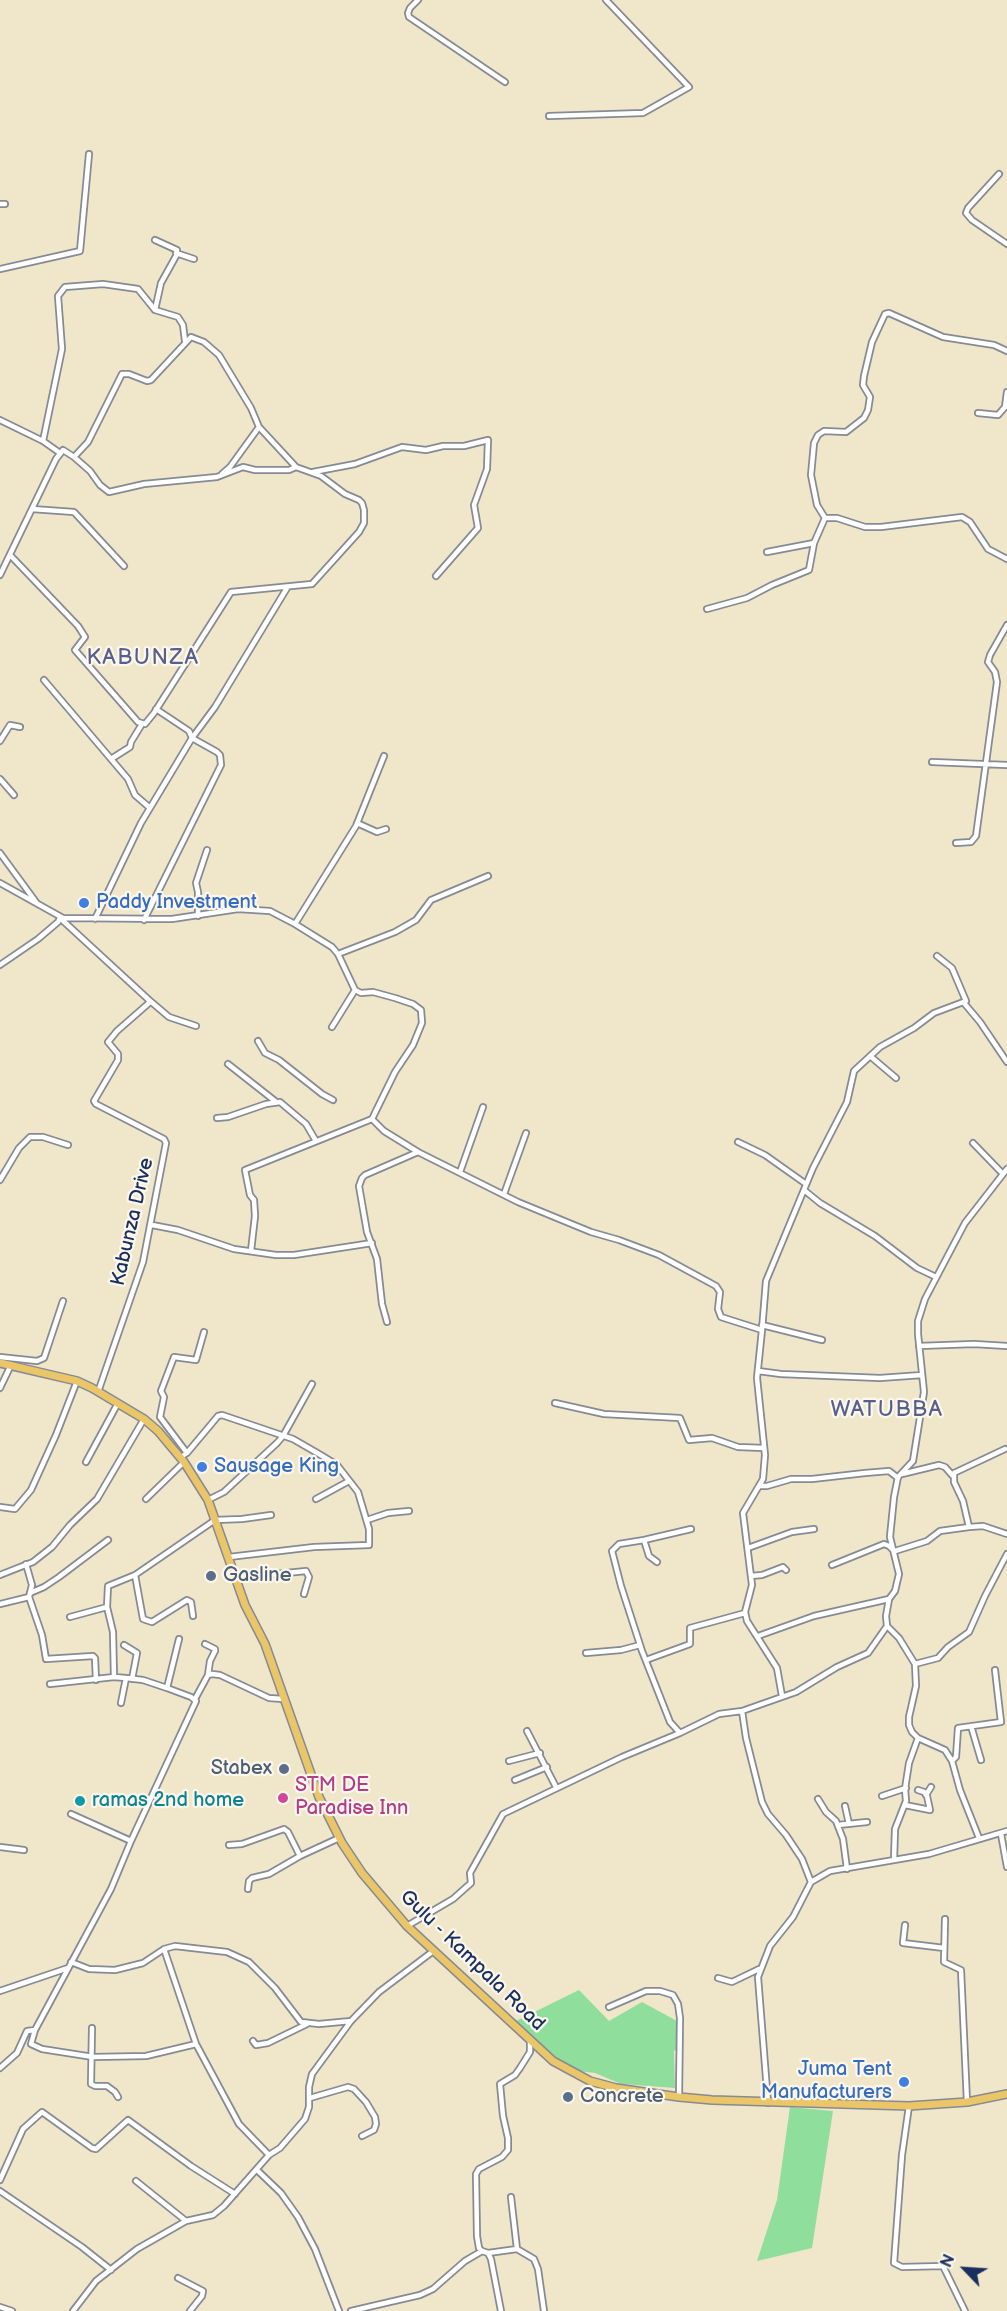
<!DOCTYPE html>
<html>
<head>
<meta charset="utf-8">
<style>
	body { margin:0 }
	#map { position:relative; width:1007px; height:2311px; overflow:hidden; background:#f0e6ca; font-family:"Balsamiq Sans",sans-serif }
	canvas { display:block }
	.north { position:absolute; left:935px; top:2239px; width:60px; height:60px; -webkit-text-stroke:4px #fbf7ec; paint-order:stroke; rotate:295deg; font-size:16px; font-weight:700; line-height:24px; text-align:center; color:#1b2f5e }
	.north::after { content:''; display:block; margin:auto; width:21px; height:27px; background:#1b2f5e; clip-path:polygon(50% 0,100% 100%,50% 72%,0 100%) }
</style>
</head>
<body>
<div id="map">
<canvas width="1007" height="2311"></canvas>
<div class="north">N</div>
</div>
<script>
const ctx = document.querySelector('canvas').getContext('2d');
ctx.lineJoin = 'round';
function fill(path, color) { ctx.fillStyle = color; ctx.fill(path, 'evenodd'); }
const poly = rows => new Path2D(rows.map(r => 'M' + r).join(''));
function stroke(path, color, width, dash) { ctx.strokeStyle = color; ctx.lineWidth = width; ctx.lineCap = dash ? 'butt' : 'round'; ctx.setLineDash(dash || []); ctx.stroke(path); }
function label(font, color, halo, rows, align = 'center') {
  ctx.font = font + ' "Balsamiq Sans",sans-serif'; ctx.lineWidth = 4.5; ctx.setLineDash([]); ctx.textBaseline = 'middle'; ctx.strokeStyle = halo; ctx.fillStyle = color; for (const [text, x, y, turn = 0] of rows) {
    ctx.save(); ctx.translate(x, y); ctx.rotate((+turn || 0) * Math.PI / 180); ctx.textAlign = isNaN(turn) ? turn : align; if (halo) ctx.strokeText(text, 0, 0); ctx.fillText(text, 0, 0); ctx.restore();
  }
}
const green = poly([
	[579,1990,609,2021,642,2002,677,2021,677,2049,674,2051,675,2088,621,2084,595,2073,578,2071,547,2052,512,2023],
	[790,2107,833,2111,812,2248,757,2261,777,2200]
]);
const street = poly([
	[418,0,410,8,408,13,409,17,505,82],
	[549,116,643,113,689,87,606,0],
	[999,174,968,208,966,213,972,220,1007,244],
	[0,204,5,204],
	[155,240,177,250,176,256,161,283,155,310],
	[176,253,194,259],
	[0,269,80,251,89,154],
	[978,413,998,415,1005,407,1007,392],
	[0,420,43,441,60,453],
	[43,441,62,349,58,296,65,287,103,284,138,289,155,310,178,317,183,325,185,341],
	[74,457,88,442,122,374,129,374,147,381,151,380,191,337,204,342,219,355,251,408,259,427,296,467],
	[313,472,355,464,402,447,426,450,443,446,464,446,488,440,487,469,474,505,478,528,436,576],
	[222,474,230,467,259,427],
	[32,509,74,512,124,566],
	[825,518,817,505,811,475,814,443,818,435,824,431,846,432,864,418,868,410,870,397,863,385,864,376,872,342,885,314,889,313,943,337,994,345,1007,351],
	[767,552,814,543],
	[0,575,56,459,63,450,74,457,90,471,100,485,109,492,144,484,217,477,243,467,255,470,289,470,296,467,321,476,345,494,359,500,362,503,364,510,364,523,359,532,312,584,231,592,154,713,145,724,138,722,75,650,85,637,78,626,10,555],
	[707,609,747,598,772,585,809,570,814,543,825,518,837,518,865,527,881,527,962,517,970,522,988,549,1007,559],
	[44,680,128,779,135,795,150,808],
	[0,741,10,725,20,727],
	[111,759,130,747,131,742,142,724],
	[932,762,1007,765],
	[0,779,14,795],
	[357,823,377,832,386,829],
	[956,843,971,842,976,836,997,682,995,672,988,662,990,655,1007,625],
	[0,853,36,902],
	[0,883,63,918,172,919,238,909,270,911,295,924,332,947,338,954,355,990,361,993,373,992,395,998,413,1004,421,1010,422,1023,413,1045,395,1072,372,1119,245,1170,250,1195,254,1200,255,1216,251,1251],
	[198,916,198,892,196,883,207,850],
	[95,919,141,823,192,738,215,707,287,588],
	[144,920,221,765,220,755,217,752,192,738,189,731,156,709],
	[295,924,356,826,384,756],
	[338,954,395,932,416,920,431,900,488,876],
	[0,965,38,939,58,922,60,918,149,1000,149,1003,117,1031,108,1042,118,1054,118,1060,94,1101,96,1104,164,1139,166,1143,143,1262,98,1392],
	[149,1000,169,1017,196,1026],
	[964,1003,980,1022,1007,1062],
	[332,1027,355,990],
	[258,1041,265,1053,279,1060,322,1094,333,1100],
	[870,1056,896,1078],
	[228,1064,275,1101],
	[217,1118,228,1117,266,1104,280,1102,306,1124,316,1141],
	[372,1119,384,1131,418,1152,518,1202,591,1232,619,1240,659,1255,716,1286,720,1292,718,1309,721,1317,762,1330,757,1378,765,1455,763,1479,743,1513,752,1585,745,1612,747,1621,777,1668,782,1696],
	[738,1142,765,1155,806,1184],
	[973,1143,1003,1174],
	[460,1172,483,1107],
	[0,1180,19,1148,30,1137,43,1137,68,1145],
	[804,1190,820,1203,875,1236,917,1268,936,1277],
	[504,1194,526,1133],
	[152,1225,178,1230,234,1249,276,1255,294,1255,372,1243],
	[387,1322,382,1304,377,1259,367,1232,359,1186,362,1178,365,1175,418,1152],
	[762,1325,822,1340],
	[762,1330,766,1281,813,1168,847,1102,854,1071,880,1047,914,1028,934,1013,966,1001,952,968,937,956],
	[919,1346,974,1344,1007,1346],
	[0,1357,37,1361,44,1358,63,1301],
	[758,1371,781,1374,880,1378,922,1375],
	[0,1388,11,1365],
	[555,1403,604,1414,680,1418,689,1440,712,1438,738,1447,764,1448],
	[187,1453,160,1417,164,1397,161,1391,174,1357,196,1360,204,1332],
	[181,1457,187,1453,218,1416,222,1415,293,1439,319,1454,337,1465,358,1492,369,1529,369,1545,314,1547,229,1557],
	[86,1462,118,1403],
	[902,1474,939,1465,945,1467,952,1475,954,1473],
	[760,1486,767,1486,791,1479,812,1479,865,1473,889,1471,898,1478],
	[146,1499,184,1462],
	[316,1499,349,1481],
	[208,1500,224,1492,277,1443,283,1436,312,1384],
	[0,1507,15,1509,31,1490,56,1435,77,1381],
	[367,1520,388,1513,409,1511],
	[969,1527,963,1501,954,1482,954,1473,1005,1449],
	[644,1540,691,1529],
	[748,1548,792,1532,814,1529],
	[895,1551,927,1541,940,1531,969,1527,983,1526,1007,1534],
	[657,1562,649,1556,644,1540,619,1544,612,1551,621,1586,642,1651,670,1722,680,1733,719,1714,742,1711,796,1692,837,1667,868,1653,887,1626],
	[26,1564,32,1585,29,1597,42,1635,46,1659,93,1656,95,1658,96,1680],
	[832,1565,884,1544,889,1546,894,1551],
	[0,1575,33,1562,52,1547,70,1525,97,1499,144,1419],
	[135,1575,143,1619,152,1622,187,1600,191,1602,193,1616],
	[751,1576,762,1575,783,1567,786,1570],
	[236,1578,306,1571,309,1577,304,1594],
	[30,1593,44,1587,59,1577,108,1540],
	[0,1604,29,1597],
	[70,1617,107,1607],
	[758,1636,814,1616,889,1599],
	[205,1644,215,1649,215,1651,210,1661,208,1675],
	[124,1645,137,1653,132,1679],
	[586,1653,621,1650,640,1645],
	[646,1660,690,1644,690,1628,745,1613],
	[915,1664,938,1658,948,1647,969,1632,985,1596,1007,1554],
	[114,1677,113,1632,107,1607,108,1586,135,1575,215,1520,242,1519,271,1515],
	[50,1684,114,1677,126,1678,143,1680,167,1688,191,1697,196,1701,131,1841,71,1814],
	[167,1688,179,1639],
	[195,1699,208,1675,212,1674,220,1675,269,1698,283,1699],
	[121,1703,126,1678],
	[742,1711,746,1738,762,1802,768,1814,786,1835,802,1859,811,1882],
	[971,1726,981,1760],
	[527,1731,556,1787],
	[509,1761,540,1753],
	[952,1761,956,1757,958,1728,1001,1722,995,1670],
	[515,1780,547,1767],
	[926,1795,931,1787],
	[882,1796,906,1788],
	[818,1799,826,1812,836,1821,843,1839,847,1869],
	[905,1805,930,1810,927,1796,924,1792,918,1790],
	[845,1806,849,1824],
	[838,1825,867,1822],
	[1001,1834,1007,1867],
	[979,1838,960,1790,952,1761,945,1750,918,1738,912,1732,909,1725,909,1717,916,1686,915,1664,899,1638,887,1626,886,1616,889,1599,895,1591,899,1574,890,1537,894,1497,898,1477,913,1461,924,1392,918,1334,918,1321,925,1299,965,1223,1007,1169],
	[131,1841,111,1889,35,2030,31,2044,42,2049,93,2057,146,2056,196,2044],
	[229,1845,242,1844,284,1829,288,1832,300,1856],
	[0,1847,24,1850],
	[894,1860,895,1829,906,1801,905,1789,909,1763,918,1738],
	[248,1889,249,1881,252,1878,269,1874,300,1856,339,1838],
	[945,1919,944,1962,961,1970,967,2102],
	[905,1925,903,1943,944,1948],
	[407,1926,453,1899,471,1883,470,1873,503,1814,622,1757,680,1733],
	[164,1949,196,2044,239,2124,269,2155],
	[71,1962,89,1969,115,1970,143,1963,164,1949,175,1946,227,1952,249,1962,275,1988,301,2022,319,2024,351,2021],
	[718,1978,732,1982,759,1969],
	[0,1991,68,1968],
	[609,2007,646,1991,660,1991,673,1995,678,2004,680,2018,679,2097],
	[92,2028,91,2084,95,2086,107,2086,115,2092,118,2097],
	[253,2041,256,2045,268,2043,307,2024],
	[0,2068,17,2053,27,2031,35,2030],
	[310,2098,348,2087,354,2089,366,2102,375,2117,376,2124,374,2130,362,2136],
	[768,2103,758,1977,770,1946,793,1917,811,1882,830,1871,929,1854,1007,1831],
	[909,2106,902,2155,894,2263,902,2267,943,2266,965,2311],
	[257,2170,281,2193,298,2217,315,2249,339,2311],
	[0,2180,23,2129,42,2112,92,2148,96,2149,128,2120,191,2166,235,2194],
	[136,2181,186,2221],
	[0,2191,82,2247,111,2270],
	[511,2197,517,2249],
	[482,2251,479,2248,477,2236,476,2174,479,2169,502,2157,508,2150,508,2138,503,2116,500,2084,515,2075,520,2068,530,2052,530,2042],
	[488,2253,517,2249,534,2259,538,2269,544,2311],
	[178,2278,203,2291,202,2296,190,2311],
	[0,2307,12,2311],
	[73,2311,96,2281,137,2249,186,2221,213,2215,224,2206,269,2155,280,2148,305,2119,309,2107,309,2087,312,2074,351,2021,379,1992,432,1952],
	[351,2311,420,2295,433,2289,465,2261,482,2251,488,2253,491,2259,501,2311]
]);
const primary = poly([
	[0,1363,77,1381,92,1388,144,1419,158,1431,184,1462,208,1500,245,1605,265,1644,319,1797,342,1843,362,1873,407,1926,553,2061,590,2081,616,2088,679,2097,712,2100,909,2106,967,2102,1007,2094]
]);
const markers = [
	[84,903,6,"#3f7fe0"],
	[202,1467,6,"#3f7fe0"],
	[211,1576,6,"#5c6f8a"],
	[284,1769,6,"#5c6f8a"],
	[283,1798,6,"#d1479c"],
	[80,1801,6,"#0f9aa8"],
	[904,2082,6,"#3f7fe0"],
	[568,2097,6,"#5c6f8a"]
];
const shopNames = [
	["Paddy Investment",96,903],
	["Sausage King",214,1467],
	["Juma Tent",892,2070,"right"],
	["Manufacturers",892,2093,"right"]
];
const streetNames = [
	["Kabunza Drive",133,1222,-77],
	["Gulu - Kampala Road",472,1961,44]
];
const serviceNames = [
	["Gasline",223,1576],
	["Stabex",272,1769,"right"],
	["Concrete",580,2097]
];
const hotelNames = [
	["STM DE",295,1786],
	["Paradise Inn",295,1809]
];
const cultureNames = [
	["ramas 2nd home",92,1801]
];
const quarterNames = [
	["KABUNZA",143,658],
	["WATUBBA",887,1410]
];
fill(green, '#8fde9c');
stroke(street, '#868a94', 8);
stroke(primary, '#868a94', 10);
stroke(street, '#fff', 4.5);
stroke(primary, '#ebc669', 7);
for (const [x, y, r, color] of markers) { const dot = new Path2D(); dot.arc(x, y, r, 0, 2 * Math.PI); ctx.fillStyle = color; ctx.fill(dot); stroke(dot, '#fbf7ec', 2); }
label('20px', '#366cbe', '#fbf7ec', shopNames, 'left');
label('20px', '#1b2f5e', '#fbf7ec', streetNames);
label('20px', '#4e5e75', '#fbf7ec', serviceNames, 'left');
label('20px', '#b23c85', '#fbf7ec', hotelNames, 'left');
label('20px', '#0d838f', '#fbf7ec', cultureNames, 'left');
ctx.letterSpacing = '1.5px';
label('22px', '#585f8d', '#fbf7ec', quarterNames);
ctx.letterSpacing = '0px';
</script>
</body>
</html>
